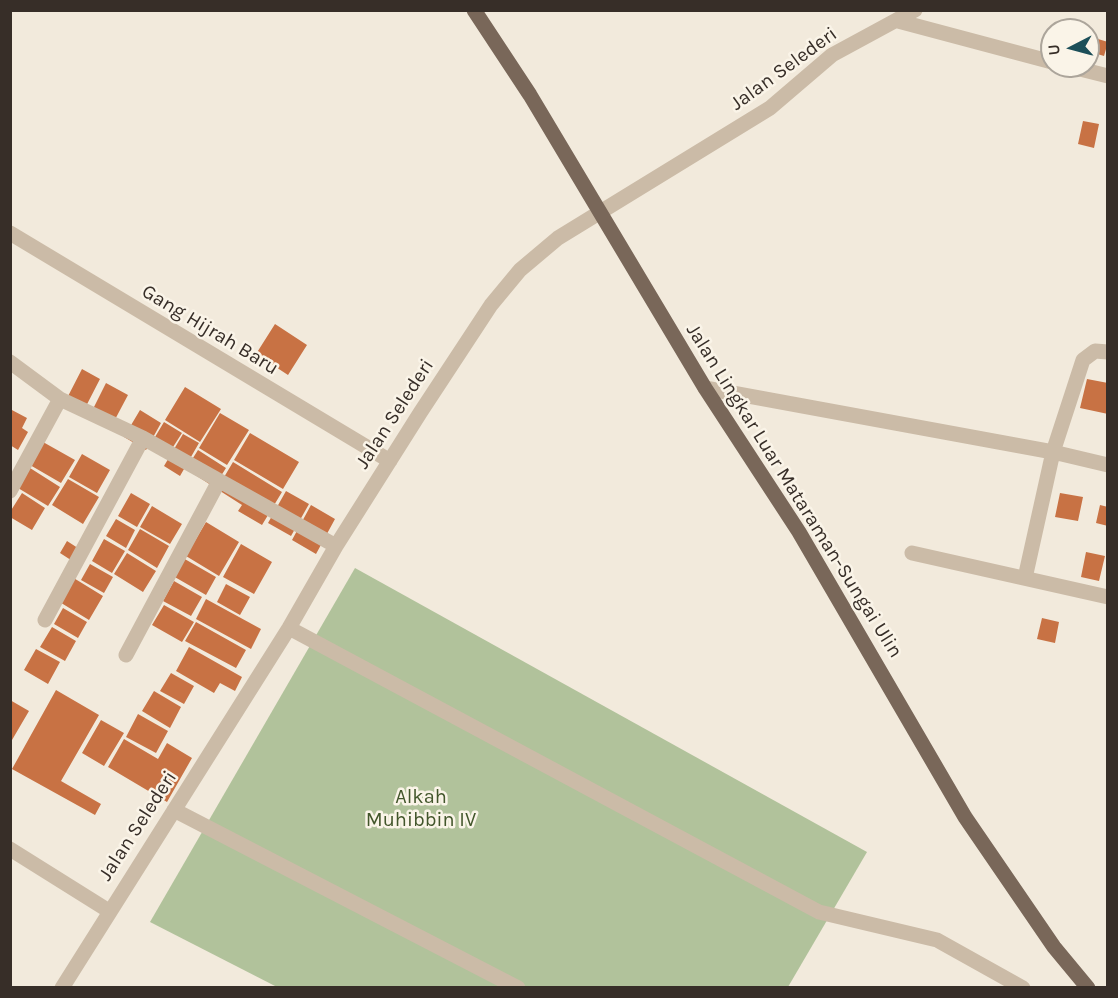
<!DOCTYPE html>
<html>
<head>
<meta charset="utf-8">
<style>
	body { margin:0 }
	#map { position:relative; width:1118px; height:998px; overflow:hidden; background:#f2eadc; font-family:Karla,sans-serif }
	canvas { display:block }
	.frame { position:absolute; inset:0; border:12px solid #372e28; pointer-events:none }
	.north { position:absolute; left:1040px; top:18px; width:60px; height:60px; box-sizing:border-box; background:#faf4e8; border:2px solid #aca59b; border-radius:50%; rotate:264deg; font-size:16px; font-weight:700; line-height:24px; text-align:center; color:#372e28 }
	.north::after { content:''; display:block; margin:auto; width:21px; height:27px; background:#1c4f59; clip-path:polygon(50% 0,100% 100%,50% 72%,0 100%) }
</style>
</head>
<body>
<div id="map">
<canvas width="1118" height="998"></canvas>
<div class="frame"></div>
<div class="north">U</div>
</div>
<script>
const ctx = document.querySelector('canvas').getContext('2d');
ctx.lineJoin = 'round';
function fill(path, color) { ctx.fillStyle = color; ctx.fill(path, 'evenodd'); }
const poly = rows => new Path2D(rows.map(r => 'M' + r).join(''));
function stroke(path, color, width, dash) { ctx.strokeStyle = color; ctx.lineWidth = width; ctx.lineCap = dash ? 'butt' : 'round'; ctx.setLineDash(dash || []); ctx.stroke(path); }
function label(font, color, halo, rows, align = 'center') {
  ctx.font = font + ' Karla,sans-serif'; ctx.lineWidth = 5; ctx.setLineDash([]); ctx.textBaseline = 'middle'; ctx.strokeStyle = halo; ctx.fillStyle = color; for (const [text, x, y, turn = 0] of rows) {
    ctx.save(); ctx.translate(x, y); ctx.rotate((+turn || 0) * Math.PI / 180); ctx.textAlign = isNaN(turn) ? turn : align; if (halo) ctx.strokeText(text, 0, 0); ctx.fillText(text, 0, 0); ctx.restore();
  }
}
const green = poly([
	[355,568,867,852,788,987,277,987,150,922]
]);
const building = poly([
	[1098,39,1108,42,1104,56,1094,53],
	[1083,121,1099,124,1094,148,1078,144],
	[275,324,307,345,288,375,256,354],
	[82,369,100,379,82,414,64,404],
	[1087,379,1108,383,1108,414,1080,408],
	[106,383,128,395,111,427,90,415],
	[185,387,221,409,200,442,165,420],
	[10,409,27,418,22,428,28,432,18,450,10,445],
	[140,410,161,423,146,450,124,437],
	[220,413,249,430,227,465,199,448],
	[164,422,182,433,166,458,149,447],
	[250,433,299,462,283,489,234,460],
	[183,434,199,443,180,476,164,466],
	[43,442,75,460,61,483,30,465],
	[198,450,226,468,214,487,186,469],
	[82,454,110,470,97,493,69,477],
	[233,462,282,492,262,525,238,511,242,505,217,489],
	[30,468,60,487,48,506,18,488],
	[68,479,99,497,83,524,52,505],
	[286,491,309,504,291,536,268,523],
	[22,493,45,508,32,530,10,517,10,512],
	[131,493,150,504,137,527,118,516],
	[1060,493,1083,497,1078,521,1055,517],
	[311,505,335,519,316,554,292,540],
	[1100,505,1108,507,1108,526,1096,523],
	[152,506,182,524,170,544,140,527],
	[116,519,135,530,126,548,106,536],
	[206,522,239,542,219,576,186,556],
	[140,529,169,546,157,568,128,550],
	[104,539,125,551,112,573,92,561],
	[67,541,84,552,77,564,60,553],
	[241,544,272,562,254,594,223,577],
	[1086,552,1105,556,1099,581,1081,577],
	[127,553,156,571,143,592,114,574],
	[183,558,216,577,206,595,173,576],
	[90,564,113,577,104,593,81,580],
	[72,577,103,596,89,620,58,601],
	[174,581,202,597,191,616,163,601],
	[226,584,250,597,240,615,217,602],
	[206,599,261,629,251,649,196,619],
	[164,605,194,622,182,642,152,625],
	[63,608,87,622,78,638,54,624],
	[1042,618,1059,622,1055,643,1037,639],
	[196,622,246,650,236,668,185,641],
	[52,627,76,641,65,661,40,647],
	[189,647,242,677,235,691,220,683,214,693,176,671],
	[36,649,60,662,48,684,24,670],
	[171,673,194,686,184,704,160,691],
	[56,690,99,715,61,781,101,804,95,815,12,769],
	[154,691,181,707,170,728,142,711],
	[10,700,29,711,12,740,10,739],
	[138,714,168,731,156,753,126,737],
	[101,720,124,733,104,766,82,753],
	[124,739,158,759,167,743,192,758,167,802,108,767]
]);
const minor = poly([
	[898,21,1052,62],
	[1068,66,1108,76],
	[10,233,390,461],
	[10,362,60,399,143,438,336,546],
	[705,388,1053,452,1108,465],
	[10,491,60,399],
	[912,553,1108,597],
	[1025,578,1053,452,1083,360,1095,351,1108,352],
	[45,620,143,438],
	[289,628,819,912,937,940,1023,988],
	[126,655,219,481],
	[174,810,518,988],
	[10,849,109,911],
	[62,988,289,628,336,546,420,413,491,305,520,270,558,238,770,108,832,55,915,10]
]);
const major = poly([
	[474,10,530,95,705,388,799,532,965,817,1054,947,1088,988]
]);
const streetNames = [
	["Jalan Selederi",784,69,-36],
	["Gang Hijrah Baru",210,330,31],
	["Jalan Selederi",395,414,-57],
	["Jalan Lingkar Luar Mataraman-Sungai Ulin",794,491,58],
	["Jalan Selederi",138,826,-57]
];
const parkNames = [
	["Alkah",421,797],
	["Muhibbin IV",421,820]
];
fill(green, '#b1c29b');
fill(building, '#c87244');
stroke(minor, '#cbbba7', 15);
stroke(major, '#796759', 15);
label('20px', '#372e28', '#faf4e8', streetNames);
label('20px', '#42562b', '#faf4e8', parkNames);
</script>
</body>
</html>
